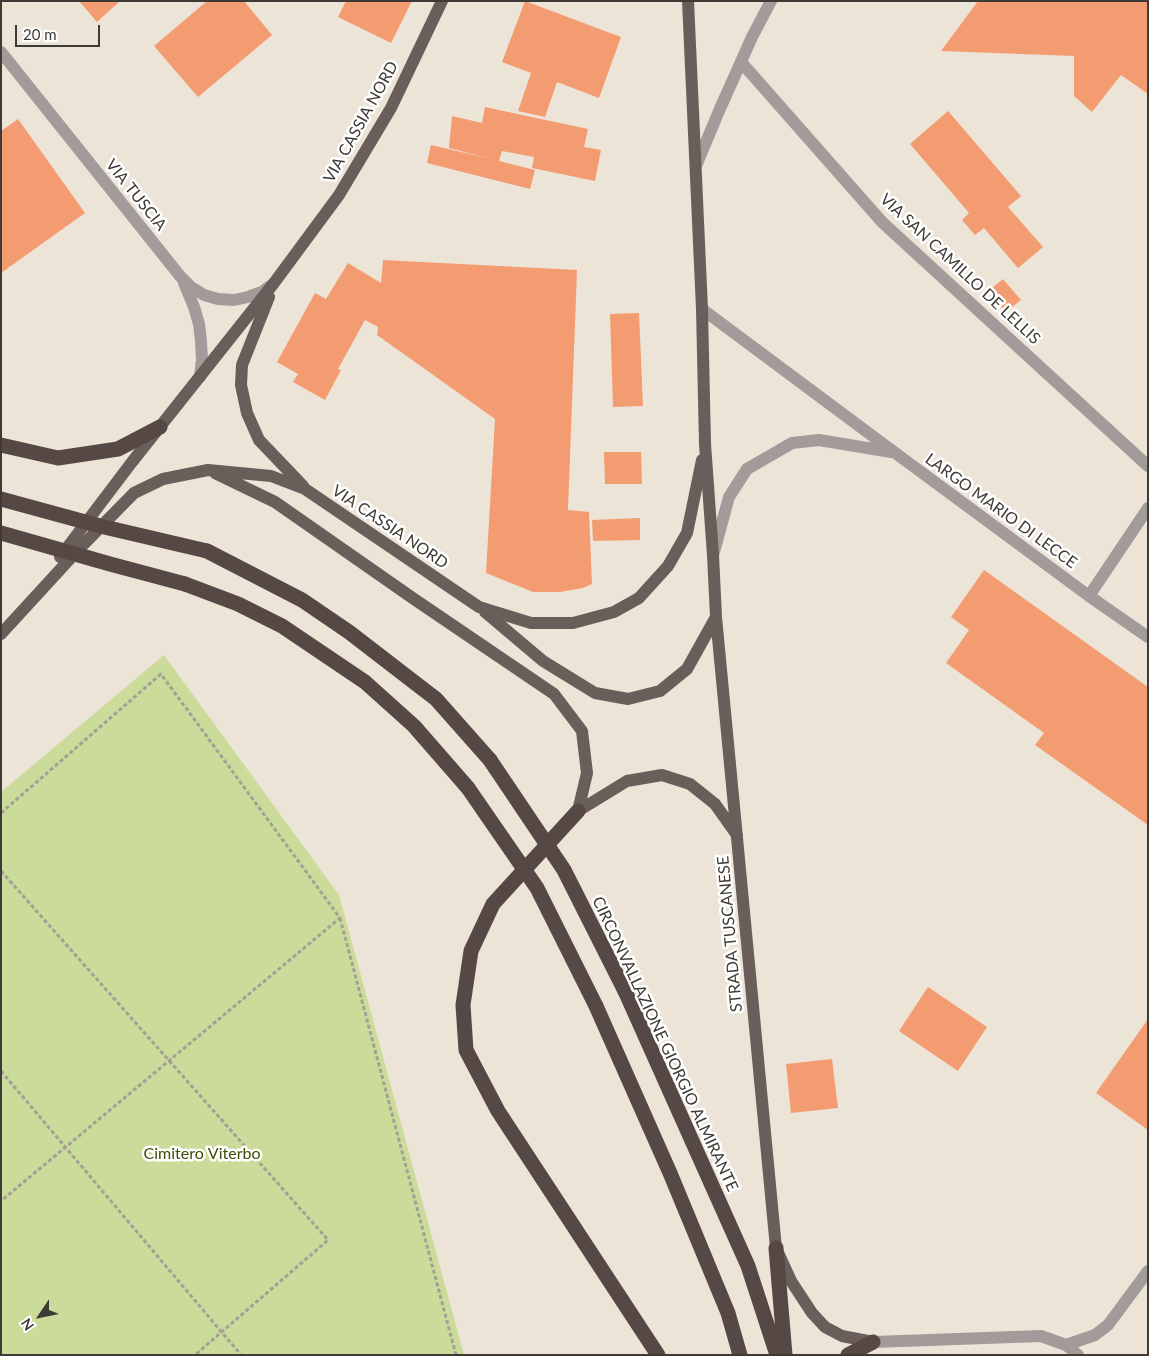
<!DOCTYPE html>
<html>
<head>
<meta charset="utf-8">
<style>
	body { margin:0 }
	#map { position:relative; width:1149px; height:1356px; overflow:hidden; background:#ede4d8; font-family:Lato,sans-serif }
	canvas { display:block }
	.frame { position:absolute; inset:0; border:2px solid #3e3b36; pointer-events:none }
	.north { position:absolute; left:15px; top:1291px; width:50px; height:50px; -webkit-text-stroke:4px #fff; paint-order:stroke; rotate:236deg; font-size:14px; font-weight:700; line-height:20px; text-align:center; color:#3e3b36 }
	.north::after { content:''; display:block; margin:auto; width:18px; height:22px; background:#3e3b36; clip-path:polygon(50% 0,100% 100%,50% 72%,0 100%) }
	.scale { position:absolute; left:15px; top:25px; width:85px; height:22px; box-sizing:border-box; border:2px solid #3e3b36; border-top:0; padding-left:6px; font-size:15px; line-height:18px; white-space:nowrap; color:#3e3b36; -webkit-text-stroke:4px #fff; paint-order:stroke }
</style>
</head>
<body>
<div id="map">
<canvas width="1149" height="1356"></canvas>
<div class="frame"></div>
<div class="north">N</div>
<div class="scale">20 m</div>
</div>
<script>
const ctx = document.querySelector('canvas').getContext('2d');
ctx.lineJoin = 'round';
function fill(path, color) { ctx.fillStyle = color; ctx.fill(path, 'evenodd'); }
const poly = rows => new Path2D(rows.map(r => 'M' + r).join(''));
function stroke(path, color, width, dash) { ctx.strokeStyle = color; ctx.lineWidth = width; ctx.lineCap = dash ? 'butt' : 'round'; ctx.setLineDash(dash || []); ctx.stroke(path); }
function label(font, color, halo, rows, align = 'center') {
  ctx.font = font + ' Lato,sans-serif'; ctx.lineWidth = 5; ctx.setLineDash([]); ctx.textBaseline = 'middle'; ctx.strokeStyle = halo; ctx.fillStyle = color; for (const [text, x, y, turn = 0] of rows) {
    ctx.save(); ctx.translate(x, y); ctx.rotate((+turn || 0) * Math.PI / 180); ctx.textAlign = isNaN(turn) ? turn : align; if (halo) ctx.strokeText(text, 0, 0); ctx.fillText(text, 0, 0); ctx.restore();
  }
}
const green = poly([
	[164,655,339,895,464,1355,1,1355,1,792]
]);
const building = poly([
	[79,1,120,1,97,22],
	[207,1,244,1,272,35,198,97,154,46],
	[346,1,412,1,391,43,338,17],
	[525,1,621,37,599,98,557,82,545,117,518,111,531,73,502,62],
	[978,1,1148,1,1148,94,1121,75,1092,112,1074,96,1074,56,941,51],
	[485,107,588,129,584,147,601,150,595,181,532,168,534,157,502,151,499,161,535,170,530,189,427,163,431,145,491,159,449,148,452,116,482,123],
	[948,111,1021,196,1008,207,1043,247,1018,268,984,228,975,235,962,220,969,213,910,144],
	[18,119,85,213,1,273,1,131],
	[383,260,577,270,568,510,589,512,592,584,583,588,560,592,533,592,486,573,495,419,377,335,378,327,365,320,338,369,341,370,325,400,293,382,298,374,277,362,315,293,326,299,348,263,381,283],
	[1003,279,1021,300,1006,312,988,291],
	[639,313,643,406,613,407,610,314],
	[604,452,641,452,642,484,605,484],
	[640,518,640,540,593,541,592,520],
	[984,570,1148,687,1148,825,1035,745,1044,733,946,663,969,630,951,617],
	[928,987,987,1027,958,1071,899,1031],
	[1148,1019,1148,1130,1096,1093],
	[832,1059,838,1108,791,1113,786,1064]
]);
const path = poly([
	[1,813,161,674,340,918,1,1201],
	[1,871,328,1240,195,1355],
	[340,918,456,1355],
	[1,1071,241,1355]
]);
const minor = poly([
	[1,52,180,276,191,287,204,295,218,299,234,300,248,297,262,292,270,286],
	[741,62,882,222,1148,466],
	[696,166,719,111,752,37,771,1],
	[184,283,194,307,199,324,201,341,202,359,200,377],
	[702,309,894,452,1089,596,1148,637],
	[714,552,729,497,747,469,792,443,819,440,891,452],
	[1089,596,1148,508],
	[873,1342,1041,1336,1066,1345,1078,1355],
	[1066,1345,1095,1335,1108,1325,1148,1271]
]);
const major = poly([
	[688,1,702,309,705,444,713,555,716,617,776,1248,791,1281,812,1313,825,1327,842,1336,873,1342],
	[269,297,242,365,241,385,247,413,259,440,303,486],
	[215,473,275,502,414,599,554,694,582,731,587,773,578,811],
	[60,557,132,462,274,283,339,195,391,108,442,1],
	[485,612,543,661,595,693,628,699,660,691,687,669,716,617],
	[1,634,79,549,134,493,163,479,208,470,271,476,305,489,479,607,531,623,573,623,614,612,639,598,668,566,687,533,702,460],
	[578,811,627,781,662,775,690,784,715,804,737,835]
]);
const highway = poly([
	[1,445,58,458,118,449,160,427],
	[207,551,302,600,349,632,436,699,490,760],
	[185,584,238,604,282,626,365,682,414,726,468,788],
	[578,811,493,904,471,951,463,1005,466,1050,498,1111,658,1355],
	[625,991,748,1266,777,1355],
	[596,1006,670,1173,728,1313,740,1355],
	[776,1248,785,1355],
	[848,1355,873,1342]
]);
const highwayBridge = poly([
	[1,499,100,526,207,551],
	[1,533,110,564,185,584],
	[490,760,564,870,625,991],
	[468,788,537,888,596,1006]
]);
const streetNames = [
	["VIA CASSIA NORD",361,122,-61],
	["VIA TUSCIA",136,195,51],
	["VIA SAN CAMILLO DE LELLIS",960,269,43],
	["LARGO MARIO DI LECCE",1001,511,36],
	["VIA CASSIA NORD",390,527,34],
	["STRADA TUSCANESE",730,934,-95],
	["CIRCONVALLAZIONE GIORGIO ALMIRANTE",665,1044,65]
];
const parkNames = [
	["Cimitero Viterbo",202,1154]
];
fill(green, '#cbdb9a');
fill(building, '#f39c71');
stroke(path, '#a59f96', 3, [4, 2.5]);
stroke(minor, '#a29b99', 12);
stroke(major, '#6a5e5b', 12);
stroke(highway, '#564945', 15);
stroke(highwayBridge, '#564945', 15);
label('16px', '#3e3b36', '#fff', streetNames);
label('16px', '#424d06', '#fff', parkNames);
</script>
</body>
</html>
